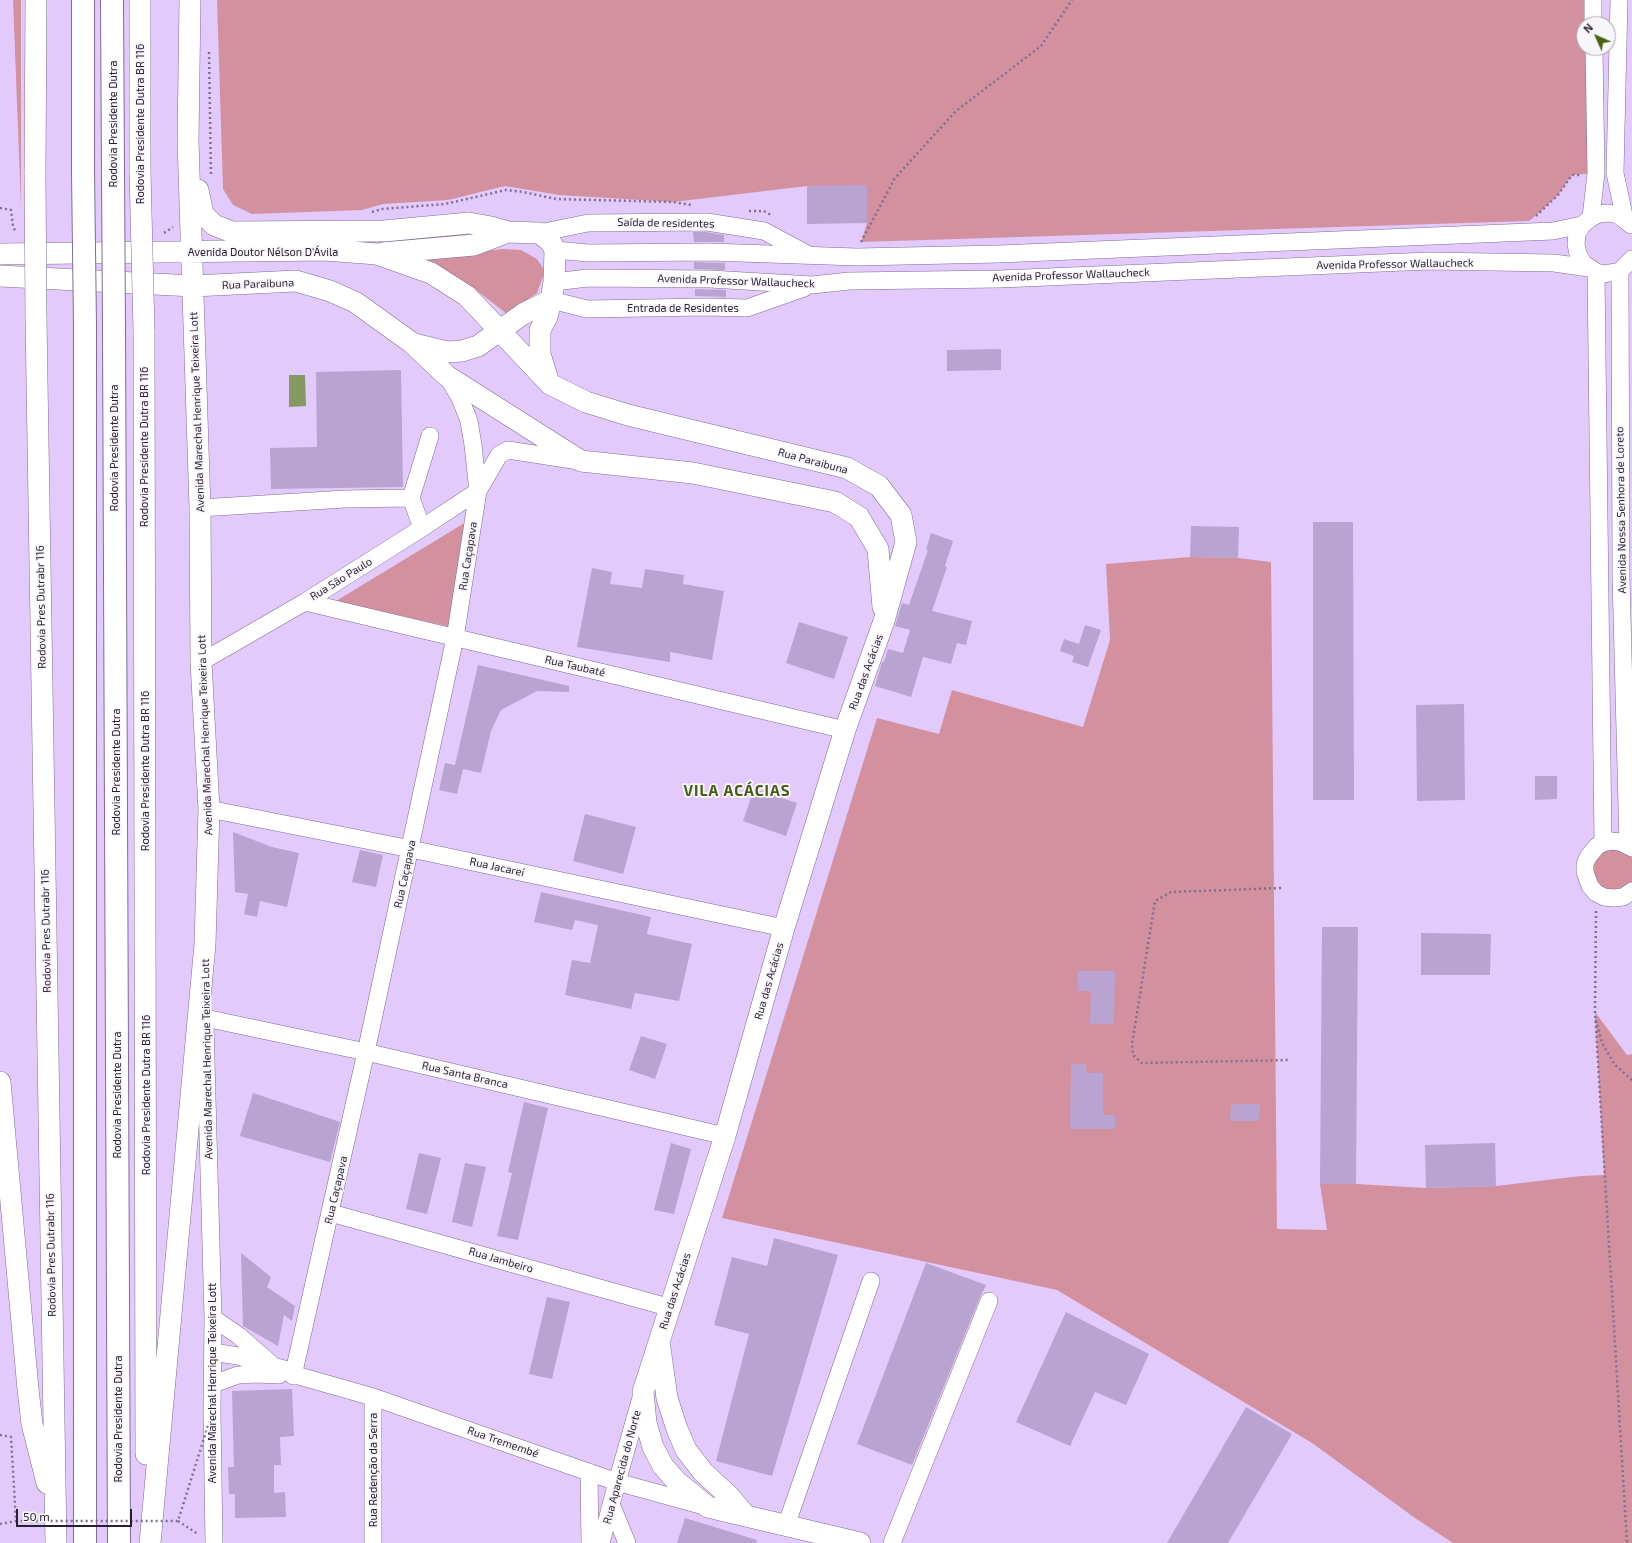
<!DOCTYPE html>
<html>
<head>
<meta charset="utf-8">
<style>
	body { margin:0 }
	#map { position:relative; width:1632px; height:1543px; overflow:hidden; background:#e2cbfc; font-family:"Exo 2",sans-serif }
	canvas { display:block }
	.north { position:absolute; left:1576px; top:16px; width:40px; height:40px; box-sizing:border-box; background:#f9f6fb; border:1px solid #a5a0aa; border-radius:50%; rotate:315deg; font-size:11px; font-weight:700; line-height:16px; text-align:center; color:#281f31 }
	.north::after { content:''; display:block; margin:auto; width:14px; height:18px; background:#4a6312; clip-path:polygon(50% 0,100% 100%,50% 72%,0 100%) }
	.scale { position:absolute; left:16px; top:1509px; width:116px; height:18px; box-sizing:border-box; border:2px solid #281f31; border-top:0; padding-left:5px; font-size:12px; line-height:14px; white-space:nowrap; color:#281f31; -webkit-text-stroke:3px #f9f6fb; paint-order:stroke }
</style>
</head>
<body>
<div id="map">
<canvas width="1632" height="1543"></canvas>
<div class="north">N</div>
<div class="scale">50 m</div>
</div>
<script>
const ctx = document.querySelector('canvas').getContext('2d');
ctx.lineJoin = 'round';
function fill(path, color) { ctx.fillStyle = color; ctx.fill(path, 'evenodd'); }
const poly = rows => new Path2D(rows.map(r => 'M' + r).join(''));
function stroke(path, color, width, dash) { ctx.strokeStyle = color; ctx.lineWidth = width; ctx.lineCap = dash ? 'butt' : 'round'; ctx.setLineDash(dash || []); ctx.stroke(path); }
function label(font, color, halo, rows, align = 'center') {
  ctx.font = font + ' "Exo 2",sans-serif'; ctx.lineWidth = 3.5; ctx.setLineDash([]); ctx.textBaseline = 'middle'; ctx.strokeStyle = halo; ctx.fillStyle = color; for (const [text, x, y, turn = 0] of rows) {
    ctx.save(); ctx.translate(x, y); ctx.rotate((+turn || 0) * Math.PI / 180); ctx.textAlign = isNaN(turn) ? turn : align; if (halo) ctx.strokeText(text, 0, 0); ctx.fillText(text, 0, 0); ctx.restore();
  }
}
const green = poly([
	[13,0,21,0,21,206],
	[217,0,1593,0,1593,24,1584,24,1584,48,1594,48,1596,173,1572,175,1558,195,1540,212,1529,221,861,242,867,223,807,186,673,202,559,195,505,186,448,200,383,204,362,210,252,214,233,205,223,189],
	[503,249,521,250,537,259,545,271,537,293,507,314,471,286,416,259],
	[471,519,451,627,336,601],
	[1190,557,1238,558,1271,562,1277,1229,1327,1230,1320,1184,1356,1184,1426,1188,1496,1186,1581,1176,1604,1175,1595,1012,1627,1055,1632,1054,1632,1543,1453,1543,1415,1518,1312,1443,1057,1290,722,1218,877,718,939,734,952,690,1083,727,1110,640,1106,564],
	[1609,846,1632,854,1632,884,1614,894,1595,885,1592,858]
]);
const water = poly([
	[289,375,305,375,306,406,289,407]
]);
const building = poly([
	[867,185,867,223,807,224,807,186],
	[693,232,706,232,724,235,724,242,694,242],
	[694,262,725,263,725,270,694,269],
	[695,289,726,290,726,297,695,296],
	[1001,349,1001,370,947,371,947,350],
	[401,370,403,487,271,489,270,448,317,447,316,372],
	[1313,522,1353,522,1354,800,1313,800],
	[1191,526,1239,527,1238,558,1190,557],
	[931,533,953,541,945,566,947,567,932,611,972,621,966,645,957,643,951,664,923,657,911,697,875,686,882,662,884,662,888,649,903,653,910,630,895,626,902,603,909,605,928,550,926,550],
	[592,568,612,572,610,584,642,588,645,569,684,575,683,584,724,591,712,660,670,652,670,662,577,647],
	[799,622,848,637,834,679,786,663],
	[1085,625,1101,630,1088,667,1072,662,1074,656,1060,651,1064,639,1079,644],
	[478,665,569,686,569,692,537,691,501,710,491,731,481,773,463,769,457,794,439,790,445,763,455,765],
	[1464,704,1465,800,1417,801,1416,705],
	[1535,776,1557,776,1557,799,1535,800],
	[754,789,797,803,786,836,743,821],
	[585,814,636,827,623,874,573,861],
	[233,832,272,847,299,853,287,907,260,901,257,917,244,914,248,894,235,892],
	[360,850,383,855,376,887,352,882],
	[541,892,651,917,647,934,692,944,679,1001,635,993,631,1009,565,995,572,960,590,963,598,925,575,920,572,930,534,922],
	[1322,927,1358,927,1356,1184,1320,1184],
	[1421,933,1491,934,1490,975,1421,975],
	[1078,971,1115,971,1114,1024,1090,1024,1091,991,1077,991],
	[641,1036,667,1044,655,1079,629,1070],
	[1071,1064,1086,1064,1086,1073,1103,1073,1103,1115,1115,1115,1115,1129,1070,1129],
	[253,1093,340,1122,330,1162,240,1136],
	[524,1102,548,1108,518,1240,497,1236,512,1173,508,1172],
	[1231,1104,1260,1104,1259,1121,1230,1121],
	[671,1143,691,1149,674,1214,654,1210],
	[1495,1143,1496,1186,1426,1188,1425,1145],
	[419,1153,441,1158,427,1214,406,1209],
	[465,1163,486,1167,472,1227,452,1222],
	[774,1238,838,1255,772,1476,716,1461,749,1334,714,1325,732,1257,767,1266],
	[241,1253,271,1277,267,1287,295,1306,292,1321,284,1315,278,1346,243,1326],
	[926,1263,986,1285,980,1297,912,1465,857,1444],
	[547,1297,570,1302,552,1379,529,1374],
	[1066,1312,1149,1354,1126,1405,1095,1392,1070,1446,1016,1422],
	[292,1389,294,1436,280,1437,281,1465,274,1465,274,1493,285,1492,286,1517,235,1518,235,1494,229,1494,228,1467,234,1467,232,1391],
	[1246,1407,1292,1434,1228,1543,1167,1543],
	[685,1518,757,1540,756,1543,677,1543]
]);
const path = poly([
	[209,52,211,177],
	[0,208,11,210,13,226,16,233],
	[749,211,764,211,771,215],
	[372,212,382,209,445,204,506,190,523,192,556,199,673,202,692,205],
	[1536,216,1558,195,1572,175,1581,175],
	[164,233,173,227],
	[861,242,895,178,956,111,1041,46,1072,0],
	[1281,888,1171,892,1155,901,1132,1044,1133,1055,1142,1063,1288,1060],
	[1596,911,1595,1012,1627,1543],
	[1596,1020,1602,1043,1615,1065,1632,1080],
	[178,1521,198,1534],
	[0,1524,16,1521]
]);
const minor = poly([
	[1593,0,1593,24],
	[1619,0,1615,173,1625,220],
	[1591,218,1596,173,1594,48],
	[1631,225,1625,220,1618,215,1608,213,1599,214,1591,218,1582,225,1577,234,1576,244,1578,254,1583,263,1596,272,1604,274,1620,271,1632,259],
	[539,233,588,223,707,222,764,231,807,254],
	[555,250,588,253,710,252,857,257,999,254,1553,231,1582,225],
	[1620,271,1621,577,1628,845],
	[1596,272,1603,843],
	[554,282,588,278,710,279,812,285,849,281,1000,279,1429,261,1554,263,1589,268],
	[551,300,587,309,705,307,747,308,804,288],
	[200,508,345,499,411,498],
	[422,528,411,498,430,436],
	[305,602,845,730],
	[201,662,305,602,422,528,478,491,499,455,508,450,579,461],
	[209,809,411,849,784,928],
	[1632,848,1620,842,1611,841,1603,843,1597,846,1588,857,1585,864,1585,872,1590,886,1596,893,1604,897,1614,898,1623,897,1632,891],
	[205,1018,366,1052,725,1136],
	[205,1025,213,1318,212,1413,214,1543],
	[331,1213,671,1308],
	[213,1318,239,1336,270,1363],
	[213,1352,238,1356,294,1372,299,1376,373,1397,617,1482,704,1506],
	[293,1376,366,1052,455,638,478,491,473,445,469,421,460,398,447,376],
	[213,1384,238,1375,257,1374,279,1375],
	[373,1397,373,1543],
	[589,1472,590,1543],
	[611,1504,627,1543],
	[786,1526,871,1281],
	[601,1543,617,1482,642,1394],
	[892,1543,989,1301]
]);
const major = poly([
	[140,172,140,0],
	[35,174,36,0],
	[198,190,203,214,214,225,232,232,384,231,469,223,491,227,508,232],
	[383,253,474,245,508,232,539,233,550,241,555,250,554,282,551,300,523,314,478,346,462,351,447,352,414,344],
	[0,254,325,250,377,254,431,273,467,296,550,384,586,402,628,415,847,468,879,486,901,515,906,542,884,621,845,730,784,928,725,1136,643,1392,646,1423,653,1447,663,1466,677,1482,708,1507,860,1543],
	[0,276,193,286,296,281,330,291,355,302,412,343,447,376,581,461,693,473,835,502,859,517,878,549,883,607],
	[36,319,56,1543],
	[144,331,146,1454],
	[548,380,540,354,540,330,547,317,551,300],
	[0,1082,28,1389,32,1424,47,1483],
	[660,1348,667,1398,677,1429,686,1450,703,1472,729,1496,746,1516],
	[150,1543,205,944,209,809,201,662,200,508,188,141,190,0]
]);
const highway = poly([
	[83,0,83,172],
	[112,0,113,172],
	[85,326,85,1543],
	[114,328,119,1543]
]);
const pathBridge = poly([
	[0,1435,11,1437,16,1521,178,1521,212,1413]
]);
const majorBridge = poly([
	[140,172,144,331],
	[35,174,36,319]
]);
const highwayBridge = poly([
	[83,172,85,326],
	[113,172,114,328]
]);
const streetNames = [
	["Rodovia Presidente Dutra",113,124,-90],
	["Rodovia Presidente Dutra BR 116",140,124,-90],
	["Saída de residentes",666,223,1],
	["Avenida Doutor Nélson D'Ávila",263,252],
	["Avenida Professor Wallaucheck",1395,264,-1],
	["Avenida Professor Wallaucheck",1071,275,-2],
	["Avenida Professor Wallaucheck",736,281,2],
	["Rua Paraibuna",258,284,-2],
	["Entrada de Residentes",683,308],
	["Avenida Marechal Henrique Teixeira Lott",197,412,-92],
	["Rodovia Presidente Dutra BR 116",144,447,-90],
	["Rodovia Presidente Dutra",114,448,-90],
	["Rua Paraibuna",813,461,15],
	["Avenida Nossa Senhora de Loreto",1621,510,-91],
	["Rua Caçapava",468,556,-81],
	["Rua São Paulo",341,579,-32],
	["Rodovia Pres Dutrabr 116",41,607,-91],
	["Rua Taubaté",575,666,13],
	["Rua das Acácias",866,672,-70],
	["Avenida Marechal Henrique Teixeira Lott",205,735,-92],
	["Rodovia Presidente Dutra BR 116",145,771,-90],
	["Rodovia Presidente Dutra",116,772,-90],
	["Rua Jacareí",497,867,12],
	["Rua Caçapava",405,874,-78],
	["Rodovia Pres Dutrabr 116",46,931,-91],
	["Rua das Acácias",769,981,-74],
	["Avenida Marechal Henrique Teixeira Lott",207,1059,-91],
	["Rua Santa Branca",465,1075,13],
	["Rodovia Presidente Dutra",117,1095,-90],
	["Rodovia Presidente Dutra BR 116",146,1095,-90],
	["Rua Caçapava",336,1190,-77],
	["Rodovia Pres Dutrabr 116",51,1255,-91],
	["Rua Jambeiro",501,1260,16],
	["Rua das Acácias",675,1291,-72],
	["Avenida Marechal Henrique Teixeira Lott",212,1383,-90],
	["Rodovia Presidente Dutra",118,1419,-90],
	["Rua Tremembé",503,1442,19],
	["Rua Aparecida do Norte",622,1467,-75],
	["Rua Redenção da Serra",373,1470,-90]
];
const districtNames = [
	["VILA ACÁCIAS",737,791]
];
fill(green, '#d3919f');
fill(water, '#849a62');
fill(building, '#b8a3d1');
stroke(minor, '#806b97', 18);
stroke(major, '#806b97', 22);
stroke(highway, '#806b97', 24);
stroke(path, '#7f6f90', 2.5, [2, 3]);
stroke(minor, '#fff', 17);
stroke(major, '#fff', 21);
stroke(highway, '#fff', 22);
stroke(majorBridge, '#806b97', 22, []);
stroke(highwayBridge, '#806b97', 24, []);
stroke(pathBridge, '#7f6f90', 2.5, [2, 3]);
stroke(majorBridge, '#fff', 21);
stroke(highwayBridge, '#fff', 22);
label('11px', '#281f31', '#f9f6fb', streetNames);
ctx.letterSpacing = '1px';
label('bold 15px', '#475e16', '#f9f6fb', districtNames);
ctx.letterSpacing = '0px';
</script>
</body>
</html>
